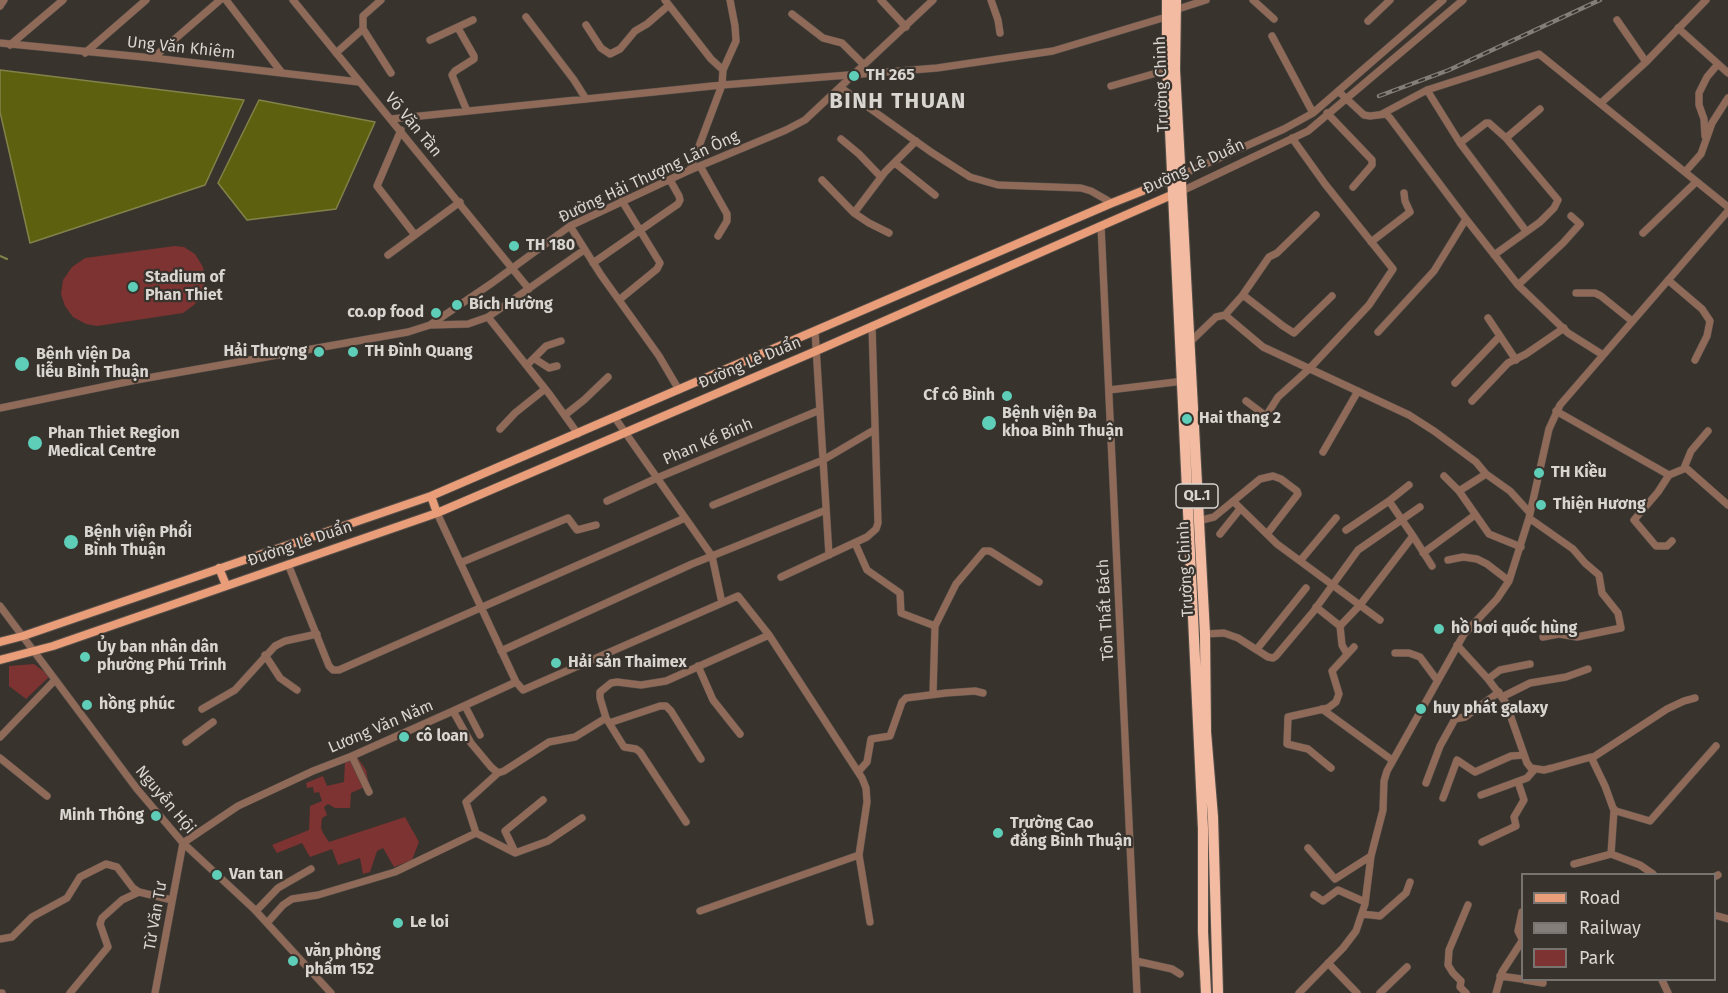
<!DOCTYPE html>
<html>
<head>
<meta charset="utf-8">
<style>
	body { margin:0 }
	#map { position:relative; width:1728px; height:993px; overflow:hidden; background:#39332d; font-family:"Fira Sans",sans-serif }
	canvas { display:block }
	.legend { position:absolute; left:1521px; top:873px; width:195px; height:108px; box-sizing:border-box; background:#39332d; border:2px solid #79746f; margin:0; padding:8px 10px; list-style:none; font-size:18px; color:#d9d5d1 }
	.legend li { display:flex; align-items:center; gap:12px; height:30px }
	.legend b { width:30px; border:2px solid #79746f }
</style>
</head>
<body>
<div id="map">
<canvas width="1728" height="993"></canvas>
<ul class="legend">
<li><b style="height:8px;background:#e99d79"></b>Road</li>
<li><b style="height:8px;background:#837e79"></b>Railway</li>
<li><b style="height:16px;background:#7c3331"></b>Park</li>
</ul>
</div>
<script>
const ctx = document.querySelector('canvas').getContext('2d');
ctx.lineJoin = 'round';
function fill(path, color) { ctx.fillStyle = color; ctx.fill(path, 'evenodd'); }
const poly = rows => new Path2D(rows.map(r => 'M' + r).join(''));
function stroke(path, color, width, dash) { ctx.strokeStyle = color; ctx.lineWidth = width; ctx.lineCap = dash ? 'butt' : 'round'; ctx.setLineDash(dash || []); ctx.stroke(path); }
function label(font, color, halo, rows, align = 'center') {
  ctx.font = font + ' "Fira Sans",sans-serif'; ctx.lineWidth = 4.5; ctx.setLineDash([]); ctx.textBaseline = 'middle'; ctx.strokeStyle = halo; ctx.fillStyle = color; for (const [text, x, y, turn = 0] of rows) {
    ctx.save(); ctx.translate(x, y); ctx.rotate((+turn || 0) * Math.PI / 180); ctx.textAlign = isNaN(turn) ? turn : align; if (halo) ctx.strokeText(text, 0, 0); ctx.fillText(text, 0, 0); ctx.restore();
  }
}
const green = poly([
	[175,246,184,247,195,254,203,267,205,279,203,295,194,305,183,313,97,326,86,324,73,317,65,306,61,294,63,280,72,267,85,258],
	[34,664,50,676,26,699,9,686,9,666],
	[357,757,366,770,369,785,351,793,350,808,335,808,328,804,324,807,327,815,322,818,321,828,323,833,329,842,405,817,419,842,412,860,394,867,383,848,377,851,370,872,363,874,360,858,338,865,332,849,310,857,302,843,277,853,272,845,309,830,310,806,322,801,319,792,314,793,313,787,307,788,306,783,323,776,327,786,344,782,345,761]
]);
const water = poly([
	[0,70,244,100,205,185,30,243,0,112,0,70],
	[259,100,375,122,336,209,247,220,218,183,259,100]
]);
const stream = poly([
	[0,256,7,259]
]);
const minor = poly([
	[226,0,282,73],
	[293,0,529,289],
	[665,0,711,59,723,70],
	[881,0,906,27],
	[991,0,998,20,1000,33],
	[1253,0,1274,19],
	[0,6,4,0],
	[1175,10,1206,0],
	[792,14,823,38,842,43,864,65],
	[526,17,574,80,586,99],
	[1617,20,1646,62],
	[1368,21,1390,0],
	[586,25,601,48,610,54,620,49,635,31,647,24,669,5],
	[458,28,474,56,474,59,455,71,452,75,467,111],
	[1678,28,1728,73],
	[363,29,391,73],
	[1272,36,1313,113],
	[430,40,473,20],
	[0,43,153,58,359,82],
	[10,45,63,0],
	[85,53,146,0],
	[336,53,363,29,363,16,381,0],
	[153,58,220,0],
	[1111,86,1167,70],
	[840,87,931,152,970,177,998,185,1081,188,1091,191,1112,203],
	[1427,90,1460,143,1526,231],
	[1338,91,1364,115,1370,116,1386,114,1390,118,1466,219,1518,285,1568,333,1603,355],
	[1601,103,1646,62,1706,0],
	[1327,113,1372,160,1372,165,1353,187],
	[1382,114,1427,90,1539,54,1728,207],
	[391,119,722,85,937,68,1053,51,1166,17],
	[401,130,377,186,415,235],
	[1705,136,1704,119,1699,105,1699,93,1707,77,1718,64],
	[1506,138,1540,109],
	[841,139,859,154,881,177],
	[1460,143,1486,123,1489,123,1506,138,1558,200,1554,208,1540,222,1494,255],
	[895,163,935,195],
	[700,166,727,214,727,221,718,236],
	[690,170,722,85,723,70,736,41,735,26,730,0],
	[1685,172,1701,154,1712,123,1728,98],
	[1181,175,1284,129,1313,113,1443,0],
	[822,180,854,213,869,223,889,233],
	[1182,191,1308,131,1463,0],
	[854,213,885,172,916,141],
	[570,226,601,275,659,356,679,390],
	[1101,226,1137,993],
	[1643,233,1696,182],
	[1371,242,1410,212,1405,201,1404,193],
	[388,255,460,202],
	[593,263,678,204,680,200,679,196,670,180],
	[1668,280,1702,309,1710,321,1707,336,1695,360],
	[1518,285,1563,243,1580,224,1571,216],
	[1576,293,1595,293,1601,296,1632,321],
	[1243,295,1283,326,1294,333,1332,296],
	[619,300,657,269,660,263,622,201],
	[1225,315,1242,296,1269,257,1277,253,1316,215],
	[488,317,550,395,578,434],
	[1488,318,1516,360],
	[432,325,468,324,488,317,584,250],
	[815,331,829,555],
	[1378,332,1434,271,1466,219],
	[1190,342,1216,317,1225,315,1263,347,1409,415,1434,431,1476,462,1486,474,1510,491,1530,513],
	[535,359,549,368,557,366],
	[527,365,546,346,561,341],
	[1455,383,1499,337],
	[1109,390,1184,381],
	[1246,401,1266,416,1278,397,1309,369,1369,305,1393,269,1325,184,1292,138],
	[1472,401,1508,363,1526,354,1564,328],
	[0,408,136,380,408,332,430,325,492,283,570,226,690,170,786,130,805,120,933,0],
	[1556,411,1669,475,1686,468,1728,505],
	[565,415,584,400,608,377],
	[615,418,712,556,722,603],
	[500,429,515,413,545,389],
	[1323,452,1358,391],
	[1684,468,1691,451,1708,431],
	[1486,474,1459,491,1489,534,1521,547],
	[1669,475,1658,492,1634,520,1656,546,1667,546,1672,541],
	[1444,476,1459,491],
	[607,501,657,478,820,410],
	[1234,502,1277,544,1380,620],
	[713,505,823,460,874,430],
	[437,513,516,682,523,690,738,596,769,635,862,778,866,788,867,802,859,855,870,922],
	[1529,518,1573,549,1585,563,1599,575,1602,593,1618,613,1621,628,1577,637,1559,634,1543,637],
	[1198,521,1214,517,1260,479,1273,476,1281,479,1297,491,1298,494,1267,534],
	[1346,530,1389,501],
	[1220,534,1240,509],
	[1413,536,1432,566],
	[855,543,867,570,900,593,901,613,935,626],
	[1423,553,1475,515],
	[1448,560,1463,557,1477,559,1487,564,1509,581],
	[1300,561,1336,518],
	[460,563,568,518,577,530,596,525],
	[288,564,329,666,333,670,339,670,685,518],
	[781,577,867,537,876,529,878,523,872,326],
	[0,606,137,789,183,843,254,909,331,993],
	[1316,607,1340,626,1342,645,1347,654],
	[1340,626,1360,605,1413,536,1389,501,1409,485],
	[1205,634,1224,633,1238,638,1268,657,1273,658,1276,656,1313,612,1358,550,1420,507],
	[1457,645,1488,679,1506,703,1527,763,1531,768,1544,770,1552,768,1591,757,1605,786,1613,808,1616,811,1650,821,1716,746],
	[1257,649,1306,588],
	[501,651,692,564,826,510],
	[1395,653,1409,653,1420,657,1437,680],
	[265,655,280,678,297,690],
	[698,666,713,700,740,734],
	[1488,679,1500,670,1530,664],
	[933,694,935,626,956,584,984,551,990,551,1039,582],
	[1502,697,1530,683,1566,677,1588,669],
	[465,706,480,735],
	[202,709,235,690,275,646,285,641,317,634],
	[1322,709,1392,760],
	[453,711,516,682],
	[606,718,624,747,636,749,640,752,686,822],
	[609,723,660,706,666,706,671,711,701,759],
	[0,737,55,680],
	[186,742,213,722],
	[352,756,369,792],
	[0,758,47,796],
	[1592,758,1667,709,1684,701,1695,698],
	[1331,768,1308,749,1287,744,1288,717,1328,708,1336,702,1339,694,1332,671,1354,647],
	[858,772,867,762,871,739,890,736,902,702,906,698,946,693,975,691,983,693],
	[1426,783,1440,746,1455,719,1465,717,1499,692],
	[1481,795,1527,778,1534,770],
	[1443,798,1457,760,1475,772,1511,756,1524,755],
	[476,833,466,802,498,773],
	[1482,842,1516,826,1514,817,1524,800,1518,782],
	[1308,848,1335,879,1371,856],
	[515,852,505,831,543,800],
	[1611,854,1640,865,1653,874],
	[1574,864,1611,854,1614,810],
	[1714,877,1718,875],
	[1314,895,1323,901,1338,890,1365,902],
	[256,911,278,888,311,869],
	[700,911,859,855],
	[1522,912,1518,931,1522,939],
	[1362,914,1380,916,1406,893,1410,882],
	[1714,915,1728,919],
	[267,923,283,905,292,899,318,895,395,872,476,833,515,853,548,841,582,818],
	[0,939,12,937,32,917,67,898,80,877,106,864,117,867,133,888,139,892,172,900],
	[1136,961,1172,969,1180,974],
	[1328,963,1357,993],
	[1500,976,1522,979],
	[1525,980,1543,983],
	[1662,980,1668,993],
	[0,993,2,993],
	[70,993,108,947,100,924,102,918,122,900,139,892],
	[155,993,183,843,238,806,313,771,352,756,453,711,471,743,491,767,498,773,504,771,549,742,575,737,606,718,600,698,600,692,611,683,617,682,641,685,666,681,769,635],
	[1299,993,1343,948,1356,931,1365,904,1371,856,1383,810,1384,781,1387,771,1464,634,1497,599,1509,581,1529,518,1549,429,1560,405,1728,211],
	[1380,993,1407,967],
	[1466,993,1460,987,1461,981,1453,973,1448,965,1449,950,1468,905],
	[1496,993,1502,972,1522,941]
]);
const major = poly([
	[431,496,437,513],
	[219,568,226,585],
	[0,642,23,636,431,496,1112,203,1175,178],
	[0,660,53,646,437,513,816,351,1176,193]
]);
const highway = poly([
	[1167,0,1167,66,1203,829,1203,932,1206,993],
	[1176,0,1175,70,1205,634,1206,732,1213,817,1218,993]
]);
const rail = poly([
	[1379,96,1449,70,1600,0]
]);
const markers = [
	[854,76,6,"#5eceb8"],
	[514,246,6,"#5eceb8"],
	[133,287,6,"#5eceb8"],
	[457,305,6,"#5eceb8"],
	[436,313,6,"#5eceb8"],
	[319,352,6,"#5eceb8"],
	[353,352,6,"#5eceb8"],
	[22,364,8,"#5eceb8"],
	[1007,396,6,"#5eceb8"],
	[1187,419,6,"#5eceb8"],
	[989,423,8,"#5eceb8"],
	[35,443,8,"#5eceb8"],
	[1539,473,6,"#5eceb8"],
	[1541,505,6,"#5eceb8"],
	[71,542,8,"#5eceb8"],
	[1439,629,6,"#5eceb8"],
	[85,657,6,"#5eceb8"],
	[556,663,6,"#5eceb8"],
	[87,705,6,"#5eceb8"],
	[1421,709,6,"#5eceb8"],
	[404,737,6,"#5eceb8"],
	[156,816,6,"#5eceb8"],
	[998,833,6,"#5eceb8"],
	[217,875,6,"#5eceb8"],
	[398,923,6,"#5eceb8"],
	[293,961,6,"#5eceb8"]
];
const shields = [
	[1197,496,42]
];
const shieldNames = [
	["QL.1",1197,496]
];
const streetNames = [
	["Ung Văn Khiêm",181,48,6],
	["Trường Chinh",1162,84,-92],
	["Võ Văn Tần",413,125,50],
	["Đường Lê Duẩn",1194,167,-25],
	["Đường Hải Thượng Lãn Ông",649,177,-25],
	["Đường Lê Duẩn",750,363,-23],
	["Phan Kế Bính",708,442,-23],
	["Đường Lê Duẩn",300,544,-19],
	["Trường Chinh",1186,569,-93],
	["Tôn Thất Bách",1106,610,-93],
	["Lương Văn Năm",381,727,-23],
	["Nguyễn Hội",165,800,50],
	["Từ Văn Tư",156,916,-80]
];
const poiNames = [
	["TH 265",866,76],
	["TH 180",526,246],
	["Stadium of",145,278],
	["Phan Thiet",145,296],
	["Bích Hường",469,305],
	["co.op food",424,313,"right"],
	["Hải Thượng",307,352,"right"],
	["TH Đình Quang",365,352],
	["Bệnh viện Da",36,355],
	["liễu Bình Thuận",36,373],
	["Cf cô Bình",995,396,"right"],
	["Bệnh viện Đa",1002,414],
	["khoa Bình Thuận",1002,432],
	["Hai thang 2",1199,419],
	["Phan Thiet Region",48,434],
	["Medical Centre",48,452],
	["TH Kiều",1551,473],
	["Thiện Hương",1553,505],
	["Bệnh viện Phổi",84,533],
	["Bình Thuận",84,551],
	["hồ bơi quốc hùng",1451,629],
	["Ủy ban nhân dân",97,648],
	["phường Phú Trinh",97,666],
	["Hải sản Thaimex",568,663],
	["hồng phúc",99,705],
	["huy phát galaxy",1433,709],
	["cô loan",416,737],
	["Minh Thông",144,816,"right"],
	["Trường Cao",1010,824],
	["đẳng Bình Thuận",1010,842],
	["Van tan",229,875],
	["Le loi",410,923],
	["văn phòng",305,952],
	["phẩm 152",305,970]
];
const districtNames = [
	["BINH THUAN",898,102]
];
fill(green, '#7c3331');
fill(water, '#5c600f');
stroke(water, '#828349', 1.5);
stroke(stream, '#828349', 2);
stroke(minor, '#56504b', 8);
stroke(major, '#56504b', 10);
stroke(highway, '#56504b', 12);
stroke(minor, '#8f6a58', 7);
stroke(major, '#e99d79', 8);
stroke(highway, '#f3bca2', 10);
stroke(rail, '#837e79', 4.5);
stroke(rail, '#39332d', 2, [7]);
for (const [x, y, r, color] of markers) { const dot = new Path2D(); dot.arc(x, y, r, 0, 2 * Math.PI); ctx.fillStyle = color; ctx.fill(dot); stroke(dot, '#39332d', 2); }
for (const [x, y, w] of shields) { const box = new Path2D(); box.roundRect(x - w / 2, y - 12, w, 24, 4.5); ctx.fillStyle = '#39332d'; ctx.fill(box); stroke(box, '#d9d5d1', 1.5); }
label('bold 15px', '#d9d5d1', null, shieldNames);
label('16px', '#d9d5d1', '#39332d', streetNames);
label('bold 16px', '#d9d5d1', '#39332d', poiNames, 'left');
ctx.letterSpacing = '1.5px';
label('bold 22px', '#d9d5d1', '#39332d', districtNames);
ctx.letterSpacing = '0px';
</script>
</body>
</html>
